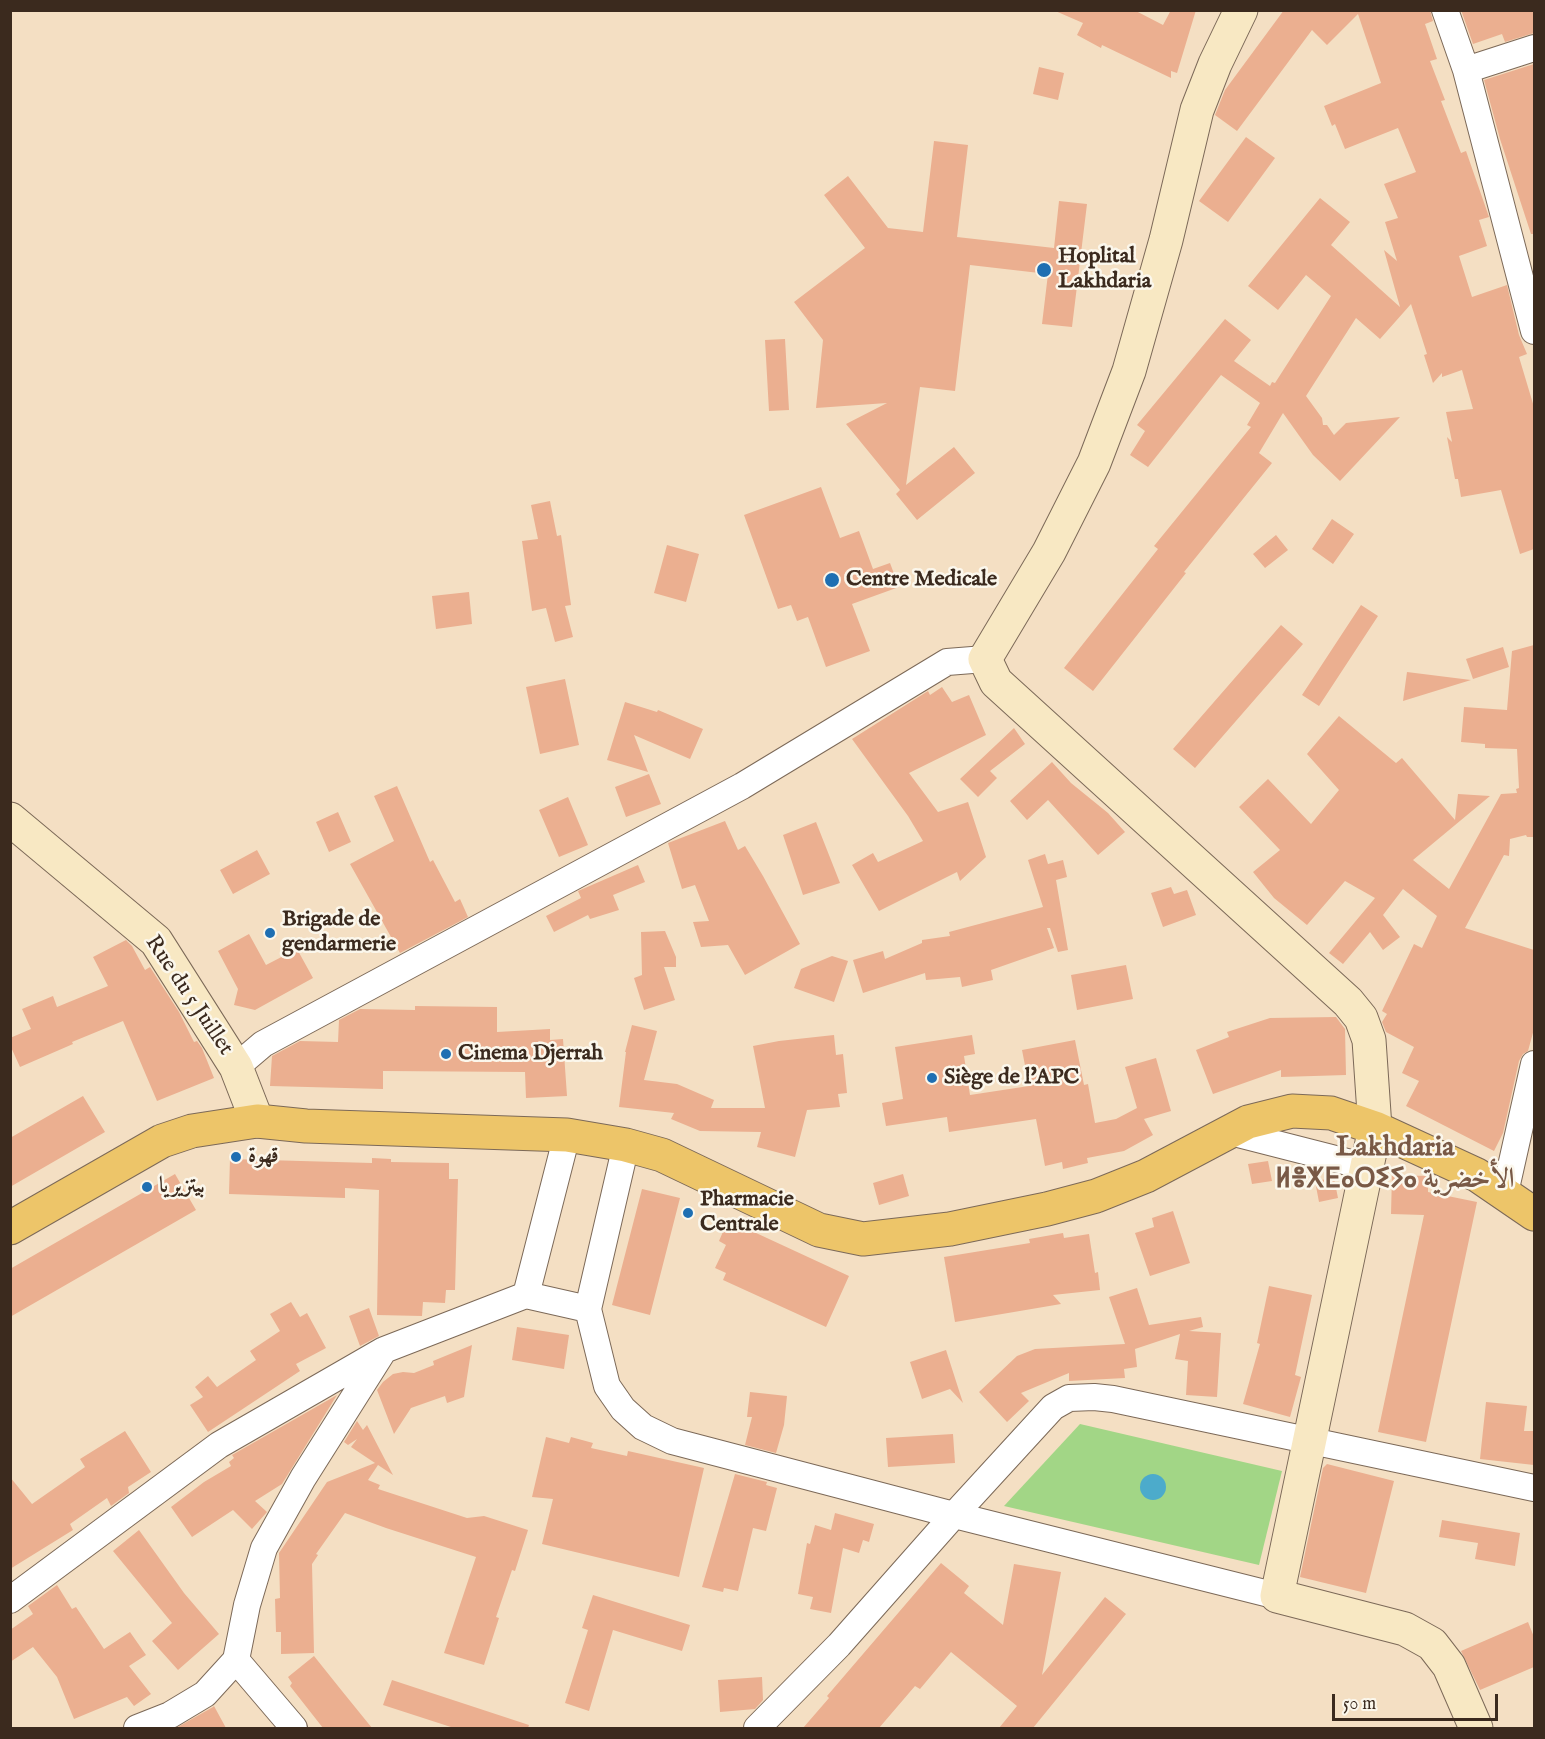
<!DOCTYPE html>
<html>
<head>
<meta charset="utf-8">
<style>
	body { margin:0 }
	#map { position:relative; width:1545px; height:1739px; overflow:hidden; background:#f4dfc3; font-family:"IM FELL English",serif }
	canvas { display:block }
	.frame { position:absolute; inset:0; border:12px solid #3b2a1e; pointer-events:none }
	.scale { position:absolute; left:1332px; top:1694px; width:166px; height:27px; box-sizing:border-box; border:3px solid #3b2a1e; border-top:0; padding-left:8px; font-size:18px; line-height:21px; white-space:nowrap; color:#3b2a1e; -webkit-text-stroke:4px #fbf7ec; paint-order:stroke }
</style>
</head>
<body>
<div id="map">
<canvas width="1545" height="1739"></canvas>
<div class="frame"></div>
<div class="scale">50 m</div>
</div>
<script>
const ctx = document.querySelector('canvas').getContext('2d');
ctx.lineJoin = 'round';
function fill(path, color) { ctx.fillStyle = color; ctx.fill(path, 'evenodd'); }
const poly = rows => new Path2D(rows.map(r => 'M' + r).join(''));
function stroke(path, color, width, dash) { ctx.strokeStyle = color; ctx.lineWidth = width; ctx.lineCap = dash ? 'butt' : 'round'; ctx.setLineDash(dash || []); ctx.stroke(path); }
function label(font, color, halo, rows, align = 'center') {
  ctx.font = font + ' "IM FELL English",Amiri,"Noto Sans Tifinagh",serif'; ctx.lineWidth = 5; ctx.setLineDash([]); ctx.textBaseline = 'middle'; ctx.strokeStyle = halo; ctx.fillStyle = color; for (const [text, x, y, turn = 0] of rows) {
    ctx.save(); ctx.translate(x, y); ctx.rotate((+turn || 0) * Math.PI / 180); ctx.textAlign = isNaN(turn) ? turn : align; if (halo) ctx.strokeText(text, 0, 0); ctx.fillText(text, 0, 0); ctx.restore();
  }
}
const green = poly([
	[1080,1424,1282,1471,1259,1565,1004,1506]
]);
const water = poly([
	'1140 1487a13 13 0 1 1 26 0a13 13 0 1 1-26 0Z'
]);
const building = poly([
	[1053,10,1134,10,1163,25,1171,10,1196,10,1177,73,1171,71,1171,78,1102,45,1101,48,1077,35,1083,23],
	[1284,10,1430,10,1433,21,1425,24,1437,59,1430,61,1445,100,1441,101,1461,153,1466,151,1489,217,1479,220,1487,246,1459,256,1472,297,1507,285,1519,335,1527,354,1519,357,1534,407,1534,549,1520,554,1501,490,1461,497,1458,479,1455,479,1447,437,1452,442,1446,412,1473,409,1462,370,1442,377,1442,373,1433,383,1424,355,1427,354,1411,304,1380,339,1356,318,1306,396,1322,418,1323,425,1327,425,1334,435,1346,423,1400,417,1340,481,1313,455,1283,413,1259,453,1272,463,1184,572,1186,573,1093,691,1064,668,1158,549,1154,546,1251,427,1247,425,1260,403,1221,375,1148,467,1130,455,1145,431,1137,425,1225,319,1251,340,1234,361,1270,386,1272,382,1275,383,1331,296,1306,275,1278,310,1248,286,1320,198,1350,222,1331,245,1400,307,1384,250,1397,261,1385,222,1398,218,1384,184,1416,172,1398,128,1345,149,1335,124,1332,126,1324,106,1381,83,1358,14,1327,45,1312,30,1237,131,1215,115,1225,90],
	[1461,10,1534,10,1534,33,1505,42,1502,34,1473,44],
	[1534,64,1534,234,1531,234,1500,139,1484,80],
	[1039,67,1064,73,1058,100,1033,94],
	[1246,137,1275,158,1228,222,1199,201],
	[934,141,968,145,957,237,1054,248,1059,201,1087,204,1072,327,1042,324,1048,274,970,265,955,391,920,387,906,485,954,447,975,473,917,520,896,494,900,490,846,424,887,403,816,408,823,340,794,302,865,248,824,195,848,176,888,228,923,232],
	[785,339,789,410,769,411,765,340],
	[821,487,840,538,859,531,873,569,890,563,899,587,852,604,870,651,826,667,808,617,797,621,791,605,778,609,744,515],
	[550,501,557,536,561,535,571,605,565,606,573,637,555,642,546,608,532,611,522,541,538,539,531,505],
	[1332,519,1354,534,1333,564,1312,549],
	[1276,535,1288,550,1265,568,1253,554],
	[667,545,699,554,686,602,654,593],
	[469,592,472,624,436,629,432,596],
	[1361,605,1378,616,1319,706,1302,695],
	[1281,625,1303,644,1195,768,1173,749],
	[1534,645,1534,837,1527,837,1526,835,1510,839,1509,856,1504,855,1465,928,1534,950,1534,1029,1528,1051,1523,1054,1519,1061,1503,1133,1494,1151,1406,1106,1419,1081,1402,1073,1414,1047,1386,1032,1382,1022,1387,1014,1382,1011,1414,944,1422,948,1437,916,1403,889,1383,915,1400,937,1383,950,1370,932,1343,964,1329,953,1375,898,1345,881,1307,925,1274,898,1253,872,1280,850,1239,807,1268,779,1311,824,1339,790,1307,754,1339,716,1396,763,1402,758,1455,820,1458,794,1490,796,1413,860,1449,889,1501,794,1517,793,1516,789,1519,788,1517,749,1485,748,1485,744,1461,742,1464,707,1507,710,1512,651],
	[1503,647,1509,667,1473,679,1466,659],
	[1407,672,1471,680,1403,701],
	[565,679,579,745,540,754,526,687],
	[942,687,952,702,969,695,986,735,909,773,938,812,968,802,986,857,960,881,957,872,879,911,852,865,873,853,878,862,923,841,908,816,852,739,928,691,930,695],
	[625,702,657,712,658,710,703,729,690,759,634,735,648,772,607,760],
	[1014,728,1025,744,990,771,997,778,978,797,960,779],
	[1052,762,1071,783,1108,813,1125,832,1098,855,1048,800,1027,820,1010,801],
	[649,774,661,804,626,817,615,787],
	[397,786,430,862,433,860,455,902,460,899,468,917,400,953,350,864,394,841,374,796],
	[568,797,588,845,559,857,539,810],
	[338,812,351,842,329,852,316,822],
	[725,821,738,850,745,846,763,876,800,944,745,975,728,945,701,947,693,922,709,921,695,885,682,889,668,843],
	[816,822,840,883,803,895,783,835],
	[257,850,270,874,233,894,220,870],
	[1045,854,1048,864,1063,860,1067,877,1056,880,1068,950,1058,952,1050,928,1047,928,1054,948,991,970,993,980,962,987,960,977,926,980,925,973,863,993,853,960,883,951,885,959,922,943,922,940,950,936,949,932,1043,907,1028,860],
	[638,865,645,882,613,895,619,910,590,919,588,915,554,932,546,916,581,898,578,891],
	[1171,887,1174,894,1187,890,1196,915,1163,927,1151,893],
	[665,931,676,957,676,967,664,967,675,1000,644,1010,634,978,642,975,641,932],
	[249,934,266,965,297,949,313,978,255,1010,234,1005,238,989,218,951],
	[126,940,132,946,145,970,150,967,179,1012,194,1042,197,1041,202,1048,214,1078,157,1101,123,1021,72,1042,73,1044,20,1067,10,1045,10,1038,31,1029,22,1009,53,996,57,1007,108,986,93,957],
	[832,956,848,961,834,1002,794,988,801,969],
	[1126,965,1133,999,1077,1010,1071,975],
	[415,1006,497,1007,497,1032,550,1029,550,1040,563,1039,567,1096,526,1098,525,1072,383,1071,383,1089,270,1086,272,1056,300,1041,338,1042,339,1020,360,1009,415,1010],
	[1336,1017,1345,1029,1346,1075,1281,1077,1281,1070,1213,1094,1196,1050,1229,1037,1227,1032,1270,1018],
	[632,1025,657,1031,644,1080,677,1084,714,1100,711,1108,765,1108,753,1046,779,1041,834,1035,836,1055,843,1054,847,1093,838,1094,840,1107,807,1110,795,1157,757,1147,761,1132,700,1131,671,1119,674,1113,619,1107,626,1052,625,1052],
	[972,1035,975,1054,964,1056,970,1095,1029,1086,1022,1050,1075,1040,1084,1085,1088,1084,1095,1123,1116,1119,1137,1108,1125,1067,1156,1058,1171,1111,1144,1119,1153,1135,1124,1151,1087,1158,1088,1163,1063,1169,1062,1162,1045,1166,1036,1119,949,1132,947,1117,886,1126,882,1103,903,1099,895,1047],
	[83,1096,105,1132,10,1187,10,1138],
	[372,1158,391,1159,391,1162,449,1163,449,1179,458,1179,455,1290,446,1290,445,1303,423,1302,422,1316,377,1315,379,1190,345,1188,345,1198,229,1194,230,1159,372,1163],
	[1268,1161,1272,1181,1252,1184,1248,1164],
	[175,1174,196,1210,10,1317,10,1269],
	[903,1174,909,1196,879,1205,873,1183],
	[1392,1175,1428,1176,1428,1192,1477,1202,1426,1442,1378,1432,1424,1215,1391,1214],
	[1334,1178,1338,1198,1319,1202,1315,1181],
	[642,1189,680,1198,650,1315,612,1305],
	[1173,1211,1190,1263,1150,1276,1135,1233,1154,1227,1152,1218],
	[728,1220,849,1276,826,1327,723,1280,726,1273,715,1268,726,1245,719,1241],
	[1063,1233,1064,1238,1089,1234,1095,1273,1098,1272,1100,1290,1053,1295,1061,1304,955,1322,944,1257,1030,1243,1029,1239],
	[1269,1286,1312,1295,1295,1375,1301,1377,1290,1417,1243,1404,1260,1344,1257,1343],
	[1137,1288,1149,1325,1201,1317,1203,1327,1189,1331,1221,1333,1217,1397,1186,1395,1188,1361,1175,1359,1180,1334,1135,1349,1137,1367,1124,1369,1125,1378,1069,1381,1069,1373,1021,1393,1029,1401,1007,1422,979,1392,1017,1356,1035,1349,1125,1344,1109,1297],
	[291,1302,300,1317,307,1313,326,1348,296,1364,300,1371,208,1432,190,1405,203,1397,195,1387,208,1376,217,1387,256,1360,250,1351,280,1331,270,1314],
	[369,1308,379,1336,360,1346,349,1316],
	[517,1327,569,1335,564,1369,512,1360],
	[472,1345,464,1397,447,1403,445,1396,411,1408,394,1434,377,1390,383,1382,393,1374,403,1372,414,1373,434,1365,433,1361],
	[946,1350,963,1403,950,1389,922,1399,910,1362],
	[750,1392,787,1396,784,1425,776,1453,745,1445,752,1417,747,1417],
	[337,1395,282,1484,255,1501,267,1512,252,1529,233,1510,192,1537,171,1507,204,1482,231,1466,229,1462,234,1458,232,1455],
	[1486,1402,1527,1406,1524,1431,1534,1431,1534,1465,1480,1459],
	[357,1421,363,1430,367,1425,393,1475,378,1465,368,1480,380,1485,378,1489,467,1518,484,1516,528,1530,515,1571,512,1570,496,1617,499,1618,484,1665,444,1653,476,1557,386,1528,345,1513,316,1554,318,1555,312,1564,314,1653,281,1654,281,1632,276,1632,275,1599,280,1598,279,1553,327,1482,375,1463,351,1447,357,1439,348,1445,344,1442],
	[125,1431,151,1472,128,1487,129,1493,111,1506,107,1498,70,1524,73,1530,10,1569,10,1477,32,1504,85,1467,80,1459],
	[953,1434,955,1463,888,1467,886,1438],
	[546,1437,569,1443,571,1437,593,1443,591,1448,627,1456,628,1451,704,1468,679,1577,542,1544,553,1499,532,1497],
	[1327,1464,1394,1481,1366,1593,1300,1577,1323,1468],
	[735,1474,767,1482,766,1485,777,1488,766,1531,753,1528,738,1591,724,1588,723,1592,702,1587],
	[835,1513,874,1524,869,1542,863,1540,859,1553,843,1548,831,1613,810,1609,813,1597,798,1594,807,1543,810,1544,815,1525,831,1530],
	[1442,1520,1520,1533,1515,1566,1475,1559,1478,1543,1439,1537],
	[139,1530,184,1593,219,1634,178,1670,152,1641,172,1623,113,1551],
	[941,1563,969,1586,964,1593,1003,1625,1014,1564,1061,1572,1042,1675,1105,1597,1126,1614,1033,1728,999,1728,1017,1706,951,1652,920,1689,915,1686,879,1728,803,1728,829,1698,827,1696],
	[57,1585,72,1609,76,1607,104,1649,130,1632,146,1655,129,1666,151,1694,134,1706,127,1697,74,1719,57,1677,33,1647,10,1662,10,1630,33,1614,28,1606],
	[593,1595,690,1625,682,1651,613,1630,589,1711,565,1703,588,1630,582,1628],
	[1528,1622,1534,1637,1534,1667,1480,1690,1461,1651],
	[314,1656,342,1691,372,1728,323,1728,290,1686,292,1683,288,1677],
	[762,1677,763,1700,755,1709,720,1712,718,1680],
	[392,1680,529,1725,528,1728,454,1728,383,1705],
	[214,1706,226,1728,176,1728,213,1707]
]);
const street = poly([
	[1445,10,1466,70,1534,331],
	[1466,70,1534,48],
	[236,1067,263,1044,742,786,947,662,985,659],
	[1230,1132,1367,1167],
	[626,1145,588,1309,607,1386,623,1409,643,1427,672,1441,954,1515,839,1645,757,1728],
	[1505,1193,1534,1064],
	[526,1295,567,1135],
	[1277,1596,954,1515,1053,1407,1069,1398,1094,1397,1113,1399,1534,1488],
	[10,1600,219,1445,384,1350,526,1295,588,1309],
	[137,1728,170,1715,205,1694,236,1660],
	[294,1728,236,1660,247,1605,264,1548,303,1478,382,1353]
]);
const secondary = poly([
	[1241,10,1215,64,1197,110,1166,240,1129,371,1094,463,1049,552,985,659,996,682,1348,1002,1361,1018,1369,1040,1375,1128,1277,1596,1405,1629,1432,1644,1449,1666,1476,1728],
	[10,819,156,941,236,1067,257,1121]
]);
const primary = poly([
	[10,1228,162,1141,192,1131,257,1121,306,1126,567,1135,626,1145,662,1155,819,1230,863,1239,950,1229,1047,1209,1096,1196,1146,1176,1248,1122,1292,1111,1331,1113,1375,1128,1477,1175,1534,1214]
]);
const markers = [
	[1044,270,8,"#1f6fb2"],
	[832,580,8,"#1f6fb2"],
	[270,933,6,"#1f6fb2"],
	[446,1054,6,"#1f6fb2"],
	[932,1078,6,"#1f6fb2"],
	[236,1157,6,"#1f6fb2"],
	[147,1187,6,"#1f6fb2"],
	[688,1213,6,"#1f6fb2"]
];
const poiNames = [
	["Hoplital",1058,257],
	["Lakhdaria",1058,282],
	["Centre Medicale",846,580],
	["Brigade de",282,920],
	["gendarmerie",282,945],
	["Cinema Djerrah",458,1054],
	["Siège de l'APC",944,1078],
	["قهوة",248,1157],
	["بيتزيريا",159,1187],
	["Pharmacie",700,1200],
	["Centrale",700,1225]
];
const streetNames = [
	["Rue du 5 Juillet",188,996,56]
];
const districtNames = [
	["Lakhdaria",1395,1149],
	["ⵍⴻⵅⴹⴰⵔⵉⵢⴰ الأخضرية",1395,1181]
];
fill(green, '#a2d686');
fill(water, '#4cabcb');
fill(building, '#ebaf90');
stroke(street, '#7c6958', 28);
stroke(secondary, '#7c6958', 35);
stroke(primary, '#7c6958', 35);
stroke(street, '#fff', 26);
stroke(secondary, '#f8e8c3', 33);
stroke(primary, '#edc569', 33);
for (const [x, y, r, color] of markers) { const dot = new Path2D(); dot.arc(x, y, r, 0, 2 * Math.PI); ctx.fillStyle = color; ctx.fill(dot); stroke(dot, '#fbf7ec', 2); }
label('bold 22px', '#3b2a1e', '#fbf7ec', poiNames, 'left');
label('22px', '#3b2a1e', '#fbf7ec', streetNames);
label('bold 28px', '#795946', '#fbf7ec', districtNames);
</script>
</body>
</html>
